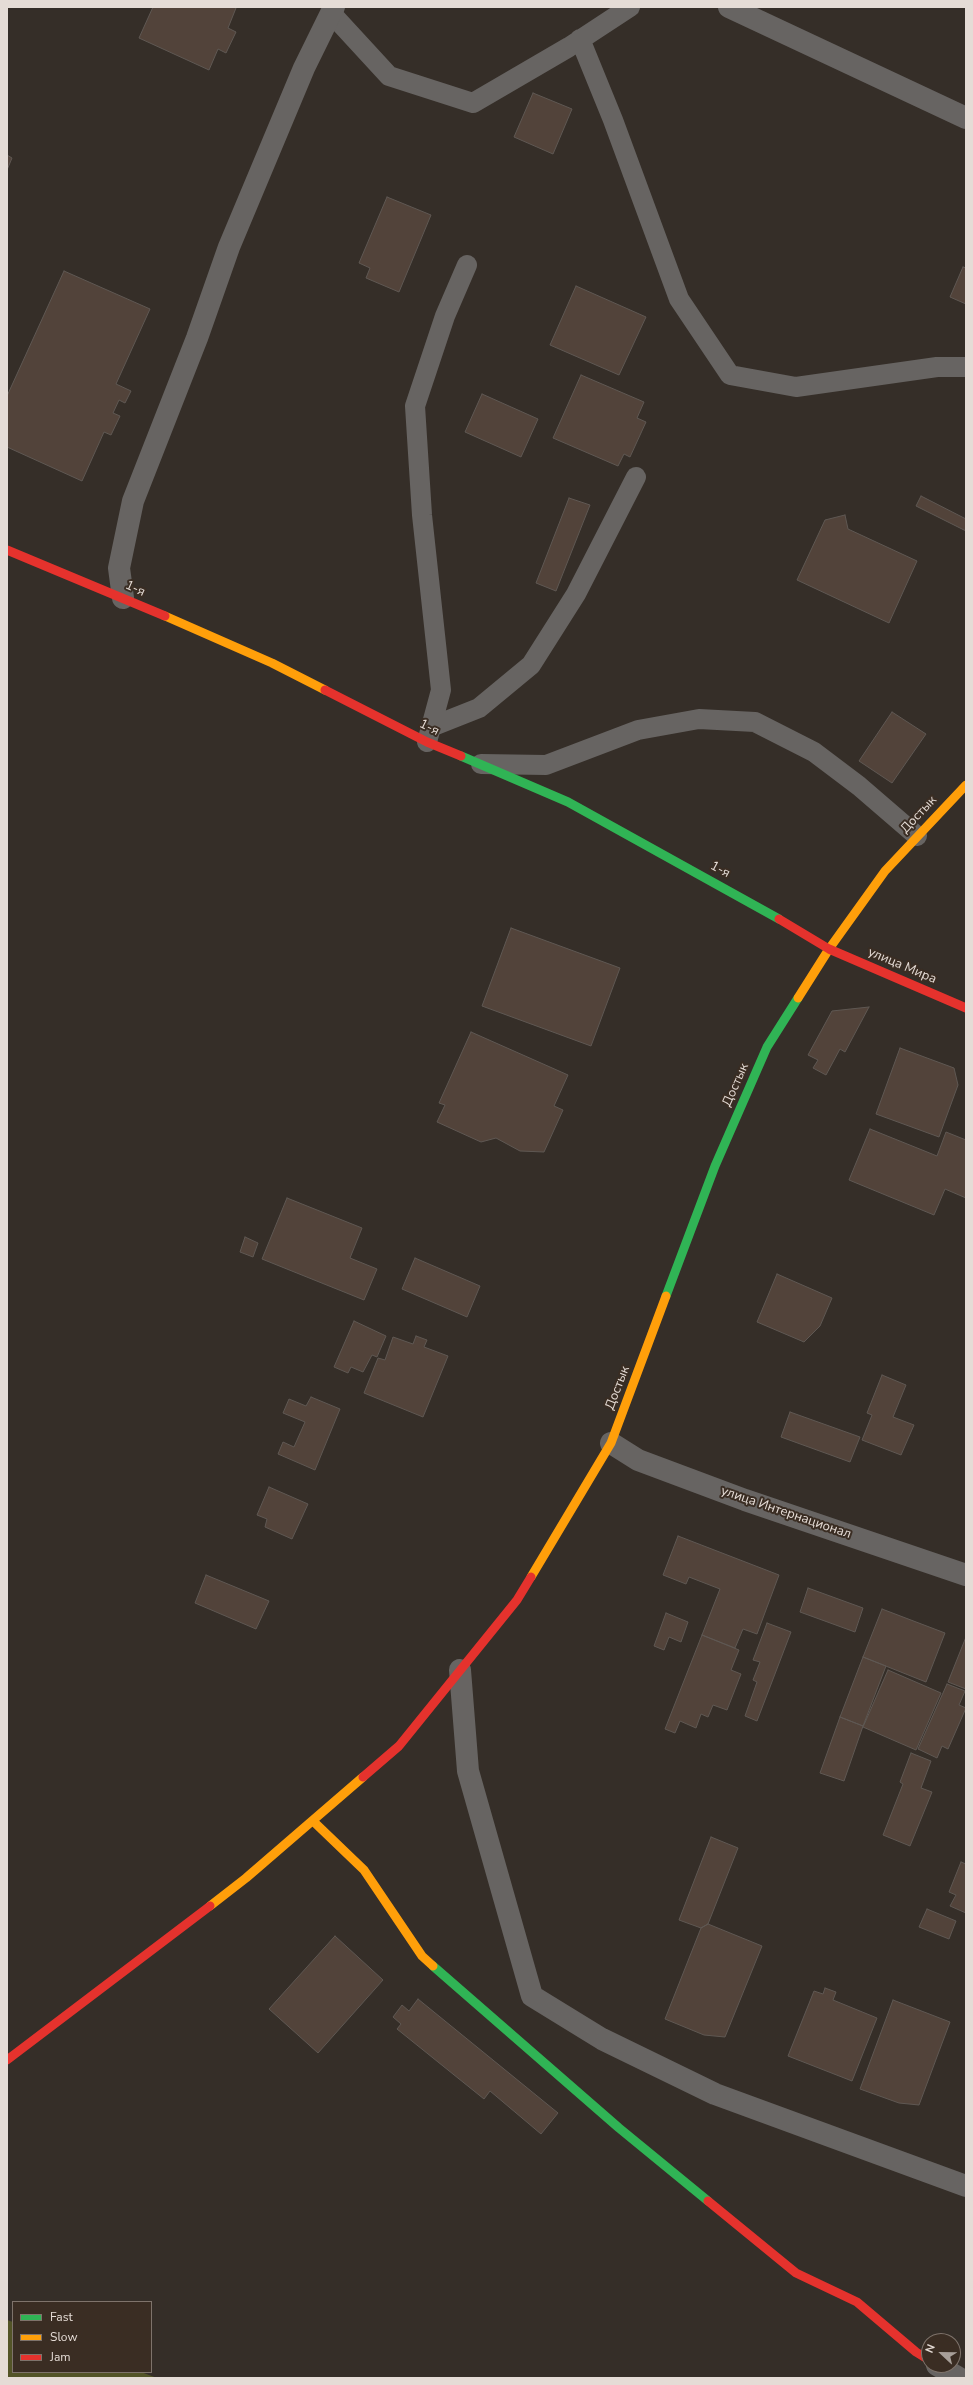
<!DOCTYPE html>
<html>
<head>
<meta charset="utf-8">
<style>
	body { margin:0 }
	#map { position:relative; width:973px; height:2385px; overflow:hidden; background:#352e28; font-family:"Nunito Sans",sans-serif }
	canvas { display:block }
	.frame { position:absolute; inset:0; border:8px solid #e5dcd6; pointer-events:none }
	.legend { position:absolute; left:12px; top:2301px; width:140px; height:72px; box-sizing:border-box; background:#3a2d23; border:1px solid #7e736b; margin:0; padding:5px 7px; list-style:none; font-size:12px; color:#e5dcd6 }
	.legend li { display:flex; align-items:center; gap:8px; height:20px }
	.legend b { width:20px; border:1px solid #7e736b }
	.north { position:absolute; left:921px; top:2333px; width:40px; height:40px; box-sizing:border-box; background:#3a2d23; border:1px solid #7e736b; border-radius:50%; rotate:292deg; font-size:11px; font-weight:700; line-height:16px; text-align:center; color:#e5dcd6 }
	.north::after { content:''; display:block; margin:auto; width:14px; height:18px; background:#a79f99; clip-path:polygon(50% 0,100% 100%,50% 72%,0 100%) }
</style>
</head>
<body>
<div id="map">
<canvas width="973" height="2385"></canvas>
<div class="frame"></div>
<ul class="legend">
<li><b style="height:5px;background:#30b455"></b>Fast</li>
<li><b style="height:5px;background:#ff9f0a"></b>Slow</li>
<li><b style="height:5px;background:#e5322d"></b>Jam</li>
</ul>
<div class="north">N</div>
</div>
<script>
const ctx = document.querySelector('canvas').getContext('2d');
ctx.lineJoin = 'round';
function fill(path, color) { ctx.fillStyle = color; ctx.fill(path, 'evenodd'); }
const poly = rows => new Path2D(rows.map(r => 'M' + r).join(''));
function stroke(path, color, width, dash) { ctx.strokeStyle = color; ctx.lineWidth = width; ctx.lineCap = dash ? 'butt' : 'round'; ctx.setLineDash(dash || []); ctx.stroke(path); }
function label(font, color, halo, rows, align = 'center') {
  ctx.font = font + ' "Nunito Sans",sans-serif'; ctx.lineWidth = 4; ctx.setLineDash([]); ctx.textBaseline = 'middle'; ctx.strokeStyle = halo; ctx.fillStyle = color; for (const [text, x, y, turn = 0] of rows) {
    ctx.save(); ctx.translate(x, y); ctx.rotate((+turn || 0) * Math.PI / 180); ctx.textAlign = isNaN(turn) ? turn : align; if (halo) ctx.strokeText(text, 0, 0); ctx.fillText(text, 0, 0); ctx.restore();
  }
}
const green = poly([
	[7,2320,13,2322,13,2372,141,2372,157,2378,7,2378]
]);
const building = poly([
	[153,7,233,7,236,8,228,28,236,32,226,53,218,49,209,70,139,38,153,7],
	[533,93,572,109,553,154,514,137,533,93],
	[7,155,12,158,7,170,7,155],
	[387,197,431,215,399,292,366,278,370,268,359,263,387,197],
	[963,267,966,268,966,304,950,297,963,267],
	[64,271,150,309,116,384,131,391,125,403,119,400,113,413,120,416,111,435,104,432,82,481,7,447,7,396,64,271],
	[576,286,646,317,619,375,550,345,576,286],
	[581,375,644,402,637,418,646,422,630,457,624,454,618,466,553,438,581,375],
	[482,394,538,419,521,457,465,432,482,394],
	[921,496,966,519,966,531,916,506,921,496],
	[569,498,590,505,556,591,536,583,569,498],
	[845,515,848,529,917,561,889,623,797,580,825,520,845,515],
	[892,712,926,734,892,783,859,761,892,712],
	[511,928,620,968,591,1046,482,1006,511,928],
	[869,1007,845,1052,840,1049,826,1075,813,1068,818,1060,808,1055,832,1011,869,1007],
	[471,1032,568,1075,554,1106,563,1110,544,1152,520,1151,496,1138,481,1142,437,1122,445,1105,439,1103,471,1032],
	[900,1048,954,1068,958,1085,939,1137,876,1114,900,1048],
	[870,1129,937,1156,946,1132,966,1140,966,1198,945,1189,934,1215,849,1180,870,1129],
	[287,1198,362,1228,350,1258,377,1269,364,1300,262,1259,287,1198],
	[245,1237,258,1243,253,1257,240,1252,245,1237],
	[415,1258,480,1286,467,1317,402,1289,415,1258],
	[777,1274,832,1298,820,1326,804,1342,757,1322,777,1274],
	[354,1321,386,1336,377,1357,372,1355,363,1372,351,1367,348,1373,334,1367,354,1321],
	[416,1336,427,1340,424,1347,448,1356,423,1417,364,1393,378,1358,385,1360,393,1337,413,1344,416,1336],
	[882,1375,906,1385,893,1417,914,1425,901,1455,862,1440,872,1415,867,1413,882,1375],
	[311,1397,340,1409,315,1470,278,1454,283,1442,294,1447,305,1422,283,1413,289,1399,306,1406,311,1397],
	[790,1412,860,1437,850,1462,781,1437,790,1412],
	[269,1487,308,1504,292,1539,265,1527,267,1519,257,1515,269,1487],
	[678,1536,779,1575,757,1634,743,1629,735,1648,702,1635,720,1589,689,1577,686,1584,663,1575,678,1536],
	[206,1575,269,1601,256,1629,195,1603,206,1575],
	[808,1588,863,1608,855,1632,800,1612,808,1588],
	[882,1609,945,1633,926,1682,863,1657,882,1609],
	[666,1613,688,1622,681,1642,669,1637,664,1650,654,1646,666,1613],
	[767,1623,791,1632,757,1721,745,1716,757,1682,753,1680,760,1662,753,1660,767,1623],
	[702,1635,739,1650,731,1670,741,1674,727,1710,713,1705,708,1717,701,1714,696,1728,680,1721,675,1733,665,1729,702,1635],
	[966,1637,966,1689,948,1682,966,1637],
	[863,1657,886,1666,863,1726,840,1717,863,1657],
	[888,1670,941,1693,916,1750,863,1727,888,1670],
	[947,1684,965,1691,959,1705,966,1708,948,1749,942,1746,937,1758,918,1749,947,1684],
	[840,1717,863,1726,844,1781,820,1773,840,1717],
	[911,1753,931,1761,921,1788,932,1792,910,1846,883,1835,903,1784,900,1782,911,1753],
	[711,1837,738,1848,708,1924,701,1928,679,1920,711,1837],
	[961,1862,966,1864,966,1913,950,1906,956,1895,949,1892,961,1862],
	[927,1909,956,1921,949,1939,919,1927,927,1909],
	[708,1924,762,1946,725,2037,704,2035,665,2019,701,1928,708,1924],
	[335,1936,383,1980,318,2053,269,2009,335,1936],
	[825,1988,836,1992,833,2000,877,2018,852,2081,788,2056,814,1991,823,1994,825,1988],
	[418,1999,558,2113,541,2134,490,2091,484,2099,397,2029,401,2024,393,2017,402,2005,409,2011,418,1999],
	[893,2000,950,2022,919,2105,899,2103,860,2089,893,2000]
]);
const lane = poly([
	[331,13,389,76,473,103,569,47,630,7],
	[580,39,613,120,679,299,730,375,796,387,937,367,966,367],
	[431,727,479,708,531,665,576,594,636,477],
	[427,742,441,690,422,515,415,406,445,316,467,265],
	[481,764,546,765,638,730,699,719,755,722,814,752,859,786,917,836]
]);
const street = poly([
	[729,7,966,118],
	[123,598,119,568,133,501,197,338,229,247,304,68,334,7],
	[611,1443,638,1460,745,1500,966,1575],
	[460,1670,468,1771,532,1996,602,2039,715,2094,966,2186],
	[937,2365,959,2378]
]);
const fast = poly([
	[461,756,568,802,779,919],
	[666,1296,715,1166,767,1047,798,998],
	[433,1966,619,2128,708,2201]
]);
const slow = poly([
	[165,616,272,663,325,690],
	[798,998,829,949,885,871,966,785],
	[531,1577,611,1443,666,1296],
	[313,1821,364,1870,422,1956,433,1966],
	[210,1906,246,1878,363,1777]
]);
const jam = poly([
	[7,550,165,616],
	[325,690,427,742,461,756],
	[779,919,829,949,966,1008],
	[363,1777,399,1746,517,1600,531,1577],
	[7,2060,210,1906],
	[708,2201,796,2273,857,2302,916,2352,929,2360]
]);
const streetNames = [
	["1-я",135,589,24],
	["1-я",429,728,26],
	["Достык",919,815,-47],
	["1-я",720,870,28],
	["улица Мира",902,966,23],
	["Достык",736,1085,-66],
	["Достык",618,1388,-69],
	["улица Интернационал",786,1513,19]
];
fill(green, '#535427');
fill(building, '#52433a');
stroke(building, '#5f5853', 1);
stroke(lane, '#676462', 20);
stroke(street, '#676462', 22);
stroke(fast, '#30b455', 9);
stroke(slow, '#ff9f0a', 9);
stroke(jam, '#e5322d', 9);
label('13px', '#e5dcd6', '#3a2d23', streetNames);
</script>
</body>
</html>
